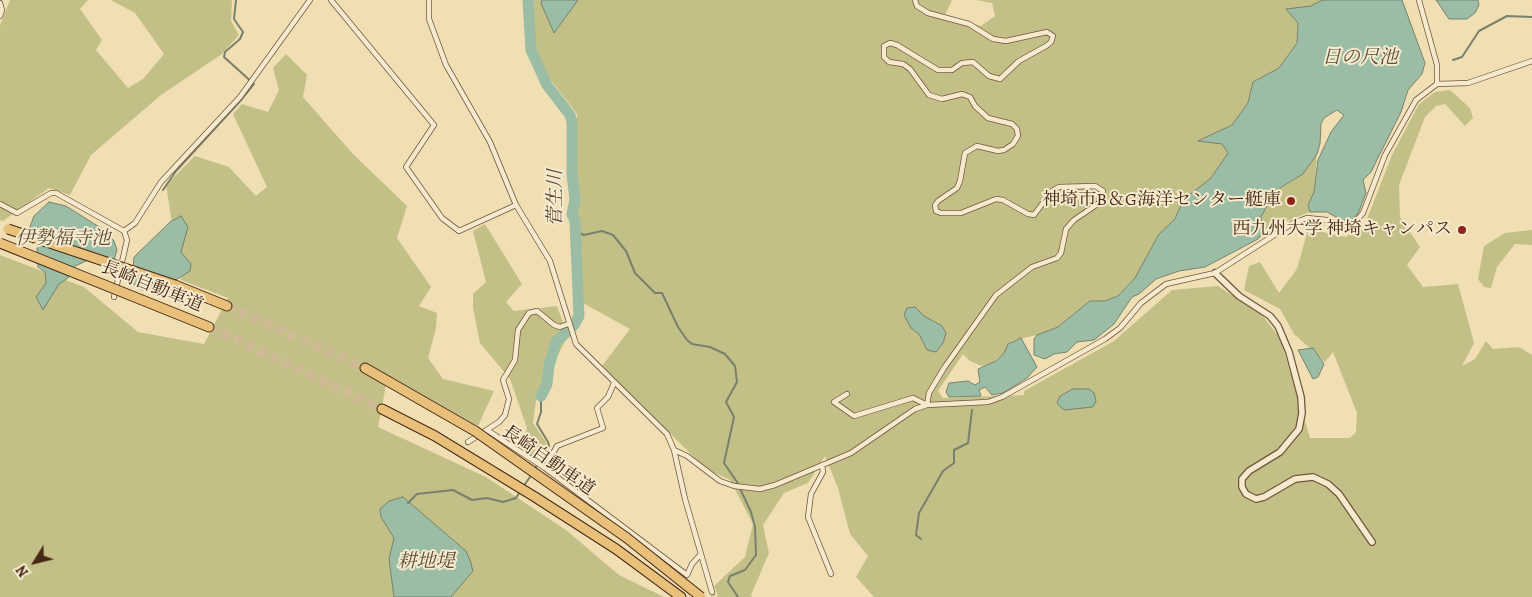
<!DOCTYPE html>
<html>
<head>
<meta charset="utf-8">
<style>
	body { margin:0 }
	#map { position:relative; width:1532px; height:597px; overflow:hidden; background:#f0dfb3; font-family:Alegreya,serif }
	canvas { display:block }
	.north { position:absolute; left:10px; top:537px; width:50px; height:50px; -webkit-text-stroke:4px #f5eace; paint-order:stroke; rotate:234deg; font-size:14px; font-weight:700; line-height:20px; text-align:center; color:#462816 }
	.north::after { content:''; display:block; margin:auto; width:18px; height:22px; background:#462816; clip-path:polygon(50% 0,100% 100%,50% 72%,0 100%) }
</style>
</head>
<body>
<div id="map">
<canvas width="1532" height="597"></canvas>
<div class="north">N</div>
</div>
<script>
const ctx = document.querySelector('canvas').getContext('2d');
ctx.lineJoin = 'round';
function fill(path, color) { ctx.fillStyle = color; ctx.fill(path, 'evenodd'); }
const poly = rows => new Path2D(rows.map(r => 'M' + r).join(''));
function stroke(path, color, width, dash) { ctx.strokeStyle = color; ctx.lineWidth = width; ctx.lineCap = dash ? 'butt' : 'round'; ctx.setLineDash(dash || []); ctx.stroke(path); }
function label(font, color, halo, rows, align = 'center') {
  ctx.font = font + ' Alegreya,"Noto Serif JP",serif'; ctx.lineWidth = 4; ctx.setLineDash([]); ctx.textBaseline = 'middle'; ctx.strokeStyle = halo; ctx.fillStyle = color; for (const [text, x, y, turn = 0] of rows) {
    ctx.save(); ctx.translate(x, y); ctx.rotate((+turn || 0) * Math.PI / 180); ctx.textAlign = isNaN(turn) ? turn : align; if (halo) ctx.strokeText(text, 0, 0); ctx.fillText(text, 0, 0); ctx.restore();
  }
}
const green = poly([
	[10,0,88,0,80,9,102,40,96,50,128,88,143,79,164,54,135,13,111,0,232,0,231,21,239,35,222,54,161,95,91,155,70,195,49,188,3,221,0,220,0,25],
	[532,0,952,0,945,15,981,26,995,16,992,3,976,0,1322,0,1311,6,1287,10,1298,23,1297,43,1279,68,1253,82,1248,103,1232,125,1199,141,1222,144,1228,153,1211,178,1183,200,1175,219,1159,234,1135,278,1118,296,1105,301,1090,301,1058,327,1037,335,1014,340,1008,344,1004,353,991,364,982,366,970,361,963,354,938,391,943,398,1024,395,1024,391,1114,341,1172,290,1218,286,1262,315,1280,338,1310,438,1350,438,1356,432,1357,413,1333,352,1325,362,1294,334,1280,309,1244,290,1249,266,1260,262,1279,293,1297,269,1308,229,1346,237,1365,224,1392,155,1419,104,1435,92,1450,90,1470,108,1473,118,1465,126,1445,104,1436,106,1425,117,1399,185,1400,217,1420,247,1407,265,1423,287,1458,284,1474,343,1462,366,1475,359,1486,341,1493,349,1519,347,1532,355,1532,597,874,597,856,577,868,556,850,534,838,488,825,456,808,483,784,493,763,525,769,553,751,595,752,597,718,597,714,586,745,557,753,524,730,480,705,468,602,366,630,329,583,303,576,179,577,114,550,79,536,50],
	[286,54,307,75,303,97,353,154,407,206,397,238,431,287,419,306,437,313,436,328,428,358,443,379,494,391,478,426,388,375,378,427,486,477,566,530,619,575,664,597,0,597,0,255,84,287,138,332,204,344,228,298,181,280,166,185,195,156,229,167,256,196,267,187,233,114,242,104,268,112,279,90,273,68],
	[1317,154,1314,192,1308,205,1310,212,1289,220,1258,239,1262,232,1261,217,1276,191,1303,174],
	[485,224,522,284,506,302,514,311,557,306,568,336,537,394,533,423,547,444,536,461,519,448,527,428,510,379,480,343,473,308,473,294,486,282,473,231],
	[1532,230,1532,245,1515,244,1497,267,1491,288,1484,287,1478,279,1484,246,1505,233]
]);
const water = poly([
	[542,0,578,0,554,33,541,3,542,0],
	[1322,0,1402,0,1425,63,1422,74,1408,90,1401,112,1371,172,1363,180,1366,193,1358,214,1351,220,1343,221,1327,212,1310,212,1308,205,1314,192,1318,160,1331,132,1344,115,1337,110,1324,118,1321,124,1320,144,1317,154,1303,174,1275,191,1261,217,1262,232,1258,239,1205,267,1179,271,1156,279,1139,294,1132,297,1114,324,1094,340,1077,342,1067,352,1054,354,1045,359,1034,355,1034,339,1037,335,1058,327,1090,301,1105,301,1118,296,1135,278,1159,234,1175,219,1183,200,1211,178,1228,153,1222,144,1198,141,1232,125,1248,103,1253,82,1279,68,1297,43,1298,23,1286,9,1311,6,1322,0],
	[1436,0,1478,0,1479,5,1475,13,1467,19,1449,19,1436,0],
	[49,202,66,206,104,230,114,241,117,250,114,260,88,260,75,266,68,278,59,284,43,310,36,297,46,283,45,272,38,267,37,248,28,232,34,216,49,202],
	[181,216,188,227,181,252,191,264,190,271,166,286,142,290,132,283,134,257,170,222,181,216],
	[915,307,924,316,942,326,946,333,943,343,936,352,927,350,919,334,911,328,904,315,907,308,915,307],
	[1021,338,1037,367,1027,378,1003,393,992,395,985,387,979,390,981,396,949,397,946,392,949,383,968,381,975,385,980,382,978,369,996,361,1004,353,1008,344,1021,338],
	[1313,348,1324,364,1318,377,1313,379,1298,350,1313,348],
	[1073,389,1089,389,1094,393,1096,401,1093,407,1064,410,1057,403,1060,396,1073,389],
	[403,497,466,551,470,560,473,571,451,597,394,597,389,559,394,538,381,517,380,509,389,501,403,497]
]);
const stream = poly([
	[1453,60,1462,57,1479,31,1507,16,1532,17],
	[163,190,176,171,242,99,254,84,224,57,225,52,240,39,243,32,234,19,236,0],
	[575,231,584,235,602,231,613,235,626,251,635,273,655,293,662,293,678,327,687,340,692,344,710,347,725,354,735,366,737,382,726,402,734,417,724,463,737,482,751,512,755,527,756,555,745,570,730,576,728,582,738,597],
	[534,470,549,446,548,442,537,424,541,412,541,396],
	[523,487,532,474],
	[408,503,417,494,453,490,472,500,487,498,503,502,516,498,521,490],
	[921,539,916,535,919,513,943,471,954,463,954,450,968,443,972,410]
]);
const river = poly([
	[528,0,531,50,547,85,570,115,572,122,572,174,575,200,572,214,575,221,579,316,574,325,556,342,549,366,547,384,541,396]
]);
const minorTunnel = poly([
	[712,592,714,597]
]);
const motorwayTunnel = poly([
	[227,306,365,368],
	[209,327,382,409]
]);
const minor = poly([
	[331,0,434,125,406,167,442,218,459,231,516,205],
	[429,0,429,19,446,65,490,142,516,205,550,261,576,344,667,434,674,450,685,499,712,592],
	[915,0,917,6,928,13,969,24,993,39,1006,41,1047,32,1053,36,1051,42,1046,46,1019,61,1000,79,989,76,973,62,962,63,952,70,938,70,897,45,890,43,884,46,884,57,889,62,903,64,910,69,929,95,942,99,962,94,970,97,975,106,988,118,1012,124,1017,129,1018,136,1013,144,1004,150,998,151,977,146,965,153,960,181,957,188,938,201,935,205,936,211,941,213,961,213,996,199,1003,200,1028,214,1034,215,1052,191,1059,187,1095,186,1103,191,1099,203,1074,220,1066,229,1061,253,1057,258,1032,267,996,295,944,368,929,393,927,405],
	[1419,0,1437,65,1437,84],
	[0,3,2,10,0,16],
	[0,204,17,213,51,193,56,193,124,231,127,240,114,297],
	[124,231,135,223,161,182,240,97,310,0],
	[614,383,608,397,597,408,603,428,557,446,545,468,687,575,692,564,701,554],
	[847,394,834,402,854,416,913,398,927,405],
	[487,430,545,468],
	[468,442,499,422,505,415,509,399,503,380,515,360,518,330,529,313,537,311,554,325,560,327,568,324],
	[674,450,687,456,720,481,734,486,760,489,775,485,851,453,915,409,927,405,988,402,1002,397,1105,339,1120,328,1141,303,1166,284,1215,273,1293,223,1307,218,1327,220,1343,226,1353,224,1363,213,1385,155,1416,100,1437,84,1468,83,1532,61],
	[822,465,823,472,811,494,808,517,831,574]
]);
const tertiary = poly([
	[1215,273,1239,296,1270,316,1278,326,1289,352,1301,397,1302,413,1299,429,1280,452,1249,471,1242,479,1242,487,1246,494,1256,499,1264,497,1295,479,1313,477,1328,484,1339,494,1372,542]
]);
const motorway = poly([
	[175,285,227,306],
	[142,300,209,327],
	[365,368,475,431],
	[382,409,435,436,535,497,616,549,681,597]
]);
const motorwayBridge = poly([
	[8,229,175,285],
	[0,243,142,300],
	[475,431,627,538,701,597]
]);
const markers = [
	[1291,201,5,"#8f2418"],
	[1462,230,5,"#8f2418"]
];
const poiNames = [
	["神埼市B＆G海洋センター艇庫",1281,201],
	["西九州大学 神埼キャンパス",1452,230]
];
const streetNames = [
	["長崎自動車道",152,287,22],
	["長崎自動車道",548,461,35]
];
const waterNames = [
	["日の尺池",1360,58],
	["菅生川",556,198,-90],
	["伊勢福寺池",63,239],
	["耕地堤",426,562]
];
fill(green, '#c2c087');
fill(water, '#9bbda6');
stroke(water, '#79816c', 1);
stroke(stream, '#79816c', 2);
stroke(river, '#9bbda6', 11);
stroke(minorTunnel, '#ceba94', 4.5, [4.5, 2]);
stroke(motorwayTunnel, '#ceba94', 9, [9, 4.5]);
stroke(minor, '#70563d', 6);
stroke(tertiary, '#70563d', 8);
stroke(motorway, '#462816', 11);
stroke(minor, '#f5eace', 4.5);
stroke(tertiary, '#f5eace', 5.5);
stroke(motorway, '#e8c07a', 9);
stroke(motorwayBridge, '#462816', 11, []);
stroke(motorwayBridge, '#e8c07a', 9);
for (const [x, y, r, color] of markers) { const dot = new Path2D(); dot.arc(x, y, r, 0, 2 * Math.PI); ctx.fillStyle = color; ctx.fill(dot); stroke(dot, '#f5eace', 2); }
label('18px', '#462816', '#f5eace', poiNames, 'right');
label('18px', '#462816', '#f5eace', streetNames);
label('italic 19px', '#5b4d3a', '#f5eace', waterNames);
</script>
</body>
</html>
